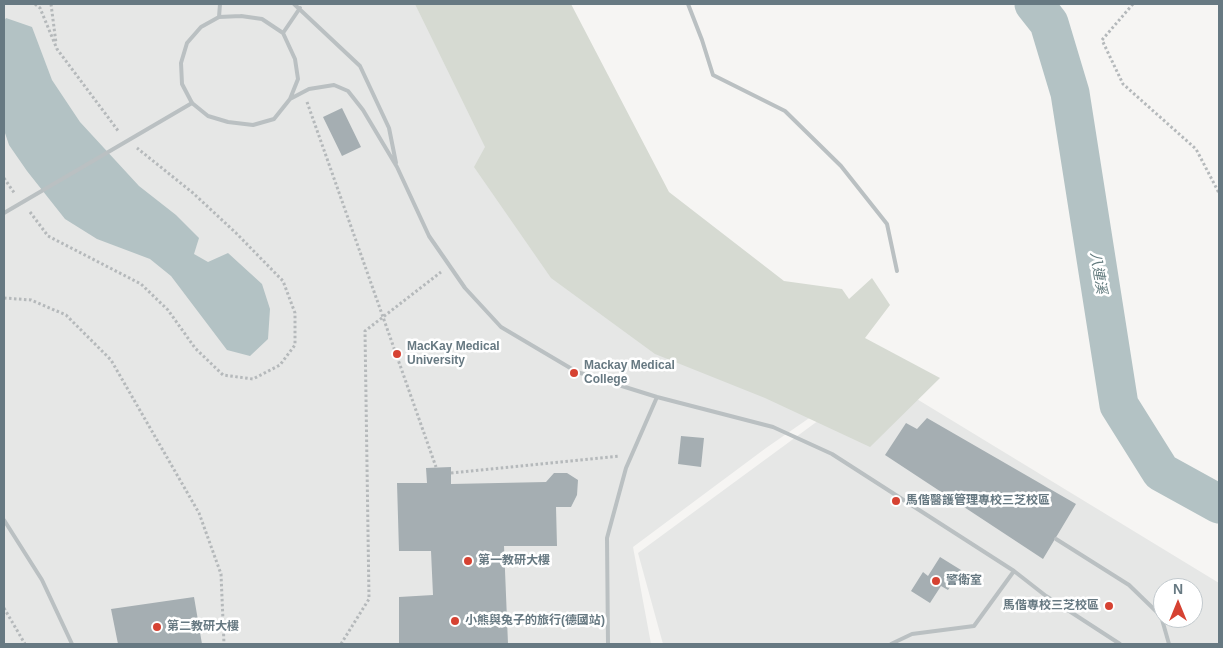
<!DOCTYPE html>
<html>
<head>
<meta charset="utf-8">
<style>
	body { margin:0 }
	#map { position:relative; width:1223px; height:648px; overflow:hidden; background:#f6f5f3; font-family:Helvetica,sans-serif }
	canvas { display:block }
	.frame { position:absolute; inset:0; border:5px solid #677982; pointer-events:none }
	.north { position:absolute; left:1153px; top:578px; width:50px; height:50px; box-sizing:border-box; background:#fff; border:1px solid #c2c9cd; border-radius:50%; rotate:0deg; font-size:14px; font-weight:700; line-height:20px; text-align:center; color:#677982 }
	.north::after { content:''; display:block; margin:auto; width:18px; height:22px; background:#d64232; clip-path:polygon(50% 0,100% 100%,50% 72%,0 100%) }
</style>
</head>
<body>
<div id="map">
<canvas width="1223" height="648"></canvas>
<div class="frame"></div>
<div class="north">N</div>
</div>
<script>
const ctx = document.querySelector('canvas').getContext('2d');
ctx.lineJoin = 'round';
function fill(path, color) { ctx.fillStyle = color; ctx.fill(path, 'evenodd'); }
const poly = rows => new Path2D(rows.map(r => 'M' + r).join(''));
function stroke(path, color, width, dash) { ctx.strokeStyle = color; ctx.lineWidth = width; ctx.lineCap = dash ? 'butt' : 'round'; ctx.setLineDash(dash || []); ctx.stroke(path); }
function label(font, color, halo, rows, align = 'center') {
  ctx.font = font + ' Helvetica,"Noto Sans TC",sans-serif'; ctx.lineWidth = 5; ctx.setLineDash([]); ctx.textBaseline = 'middle'; ctx.strokeStyle = halo; ctx.fillStyle = color; for (const [text, x, y, turn = 0] of rows) {
    ctx.save(); ctx.translate(x, y); ctx.rotate((+turn || 0) * Math.PI / 180); ctx.textAlign = isNaN(turn) ? turn : align; if (halo) ctx.strokeText(text, 0, 0); ctx.fillText(text, 0, 0); ctx.restore();
  }
}
const built = poly([
	[4,4,502,4,609,211,854,387,766,448,633,547,651,644,4,644],
	[879,376,1219,583,1219,644,663,644,638,553],
	[1163,588,1193,588,1193,618,1163,618]
]);
const green = poly([
	[415,4,571,4,669,192,784,281,842,289,849,299,872,278,890,305,865,338,940,378,870,447,765,398,655,354,551,278,474,167,485,147]
]);
const water = poly([
	[6,18,32,27,52,80,80,122,139,186,176,215,199,238,194,254,208,262,228,253,262,284,270,309,268,339,250,356,227,350,171,276,150,259,97,239,65,219,27,171,9,145,4,130,4,21]
]);
const river = poly([
	[1034,4,1049,23,1070,93,1119,405,1161,472,1219,504]
]);
const building = poly([
	[342,108,361,147,342,156,323,117],
	[927,418,1076,504,1043,559,885,455,906,423,917,429],
	[681,436,704,438,701,467,678,464],
	[451,467,451,484,546,482,554,473,567,473,578,480,577,495,571,507,556,507,557,546,504,546,508,644,399,644,399,597,433,595,431,551,399,551,397,483,427,483,426,468],
	[940,557,961,570,948,590,941,586,930,603,911,591,923,572,928,576],
	[194,597,202,644,118,644,111,609]
]);
const path = poly([
	[35,4,40,8,57,49,119,132],
	[51,4,56,43],
	[1133,4,1102,40,1123,84,1196,149,1219,193],
	[307,102,436,467],
	[4,178,15,194],
	[30,212,48,236,141,284,168,310,195,348,223,375,253,379,280,365,295,345,295,313,283,281,236,233,193,193,137,148],
	[4,298,31,300,66,315,111,360,199,513,221,574,224,644],
	[451,473,619,456],
	[4,608,25,644],
	[341,644,369,599,365,331,441,272]
]);
const service = poly([
	[294,4,360,66,389,128,396,163],
	[688,4,702,40,713,75,785,111,841,166,887,224,897,271],
	[241,16,262,19,283,33,295,59,298,79,290,99,274,119,253,125,228,122,208,116,192,103,182,84,181,63,187,43,201,27,219,17,241,16],
	[219,17,220,4],
	[283,33,300,8],
	[290,99,309,89,334,85,348,91,363,110,397,167,429,236,465,288,501,327,577,372,657,397,773,427,832,454,1014,571,1046,596,1120,644],
	[4,520,42,580,72,644],
	[1056,539,1129,585,1161,616,1169,644],
	[608,644,607,538,626,468,657,397],
	[891,644,912,634,974,626,1014,571]
]);
const serviceBridge = poly([
	[4,213,192,103]
]);
const markers = [
	[397,354,5,"#d64232"],
	[574,373,5,"#d64232"],
	[896,501,5,"#d64232"],
	[468,561,5,"#d64232"],
	[936,581,5,"#d64232"],
	[1109,606,5,"#d64232"],
	[455,621,5,"#d64232"],
	[157,627,5,"#d64232"]
];
const poiNames = [
	["MacKay Medical",407,347],
	["University",407,361],
	["Mackay Medical",584,366],
	["College",584,380],
	["馬偕醫護管理專校三芝校區",906,501],
	["第一教研大樓",478,561],
	["警衛室",946,581],
	["馬偕專校三芝校區",1099,606,"right"],
	["小熊與兔子的旅行(德國站)",465,621],
	["第二教研大樓",167,627]
];
const waterNames = [
	["八連溪",1098,273,81]
];
fill(built, '#e6e7e6');
fill(green, '#d6dad2');
fill(water, '#b3c2c4');
stroke(river, '#b3c2c4', 39);
fill(building, '#a5aeb2');
stroke(path, '#b5b9bb', 3, [2.5, 2.5]);
stroke(service, '#bac0c2', 4);
stroke(serviceBridge, '#bac0c2', 4);
for (const [x, y, r, color] of markers) { const dot = new Path2D(); dot.arc(x, y, r, 0, 2 * Math.PI); ctx.fillStyle = color; ctx.fill(dot); stroke(dot, '#fff', 2); }
label('bold 12px', '#677982', '#fff', poiNames, 'left');
label('italic 14px', '#637b7e', '#fff', waterNames);
</script>
</body>
</html>
